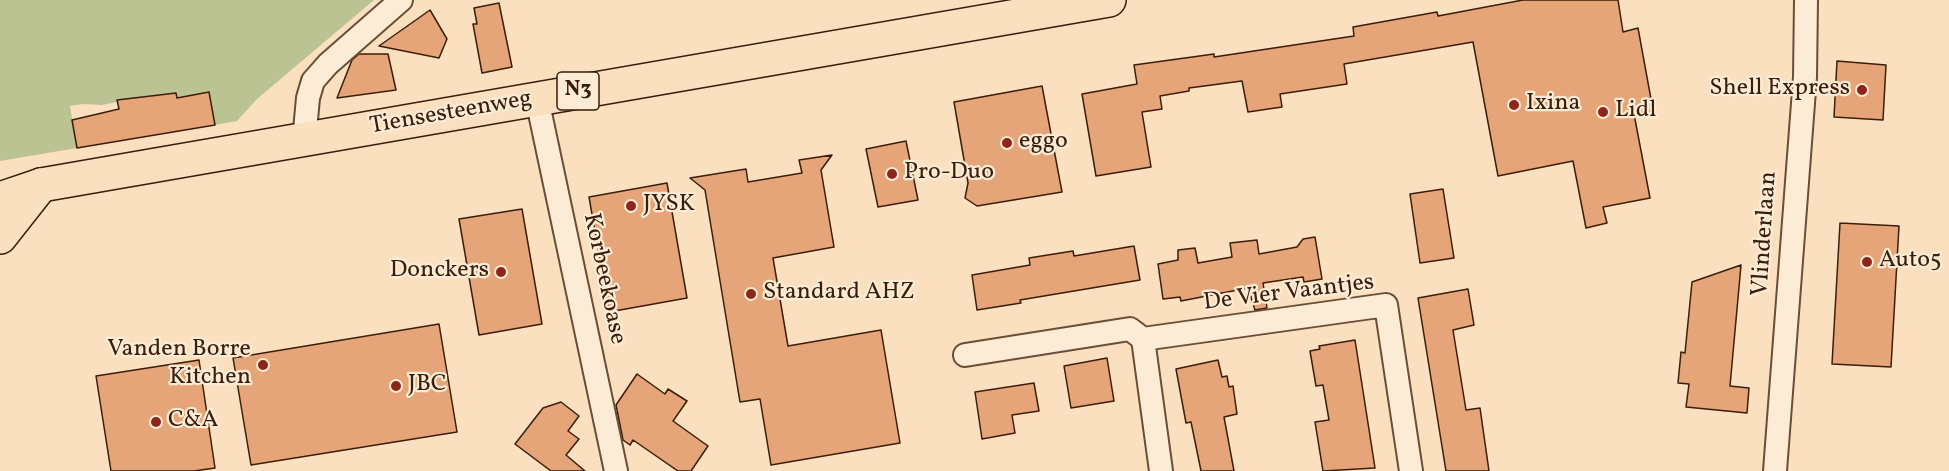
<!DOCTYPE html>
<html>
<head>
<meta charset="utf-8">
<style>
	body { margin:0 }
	canvas { display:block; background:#fae0be }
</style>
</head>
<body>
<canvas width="1949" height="471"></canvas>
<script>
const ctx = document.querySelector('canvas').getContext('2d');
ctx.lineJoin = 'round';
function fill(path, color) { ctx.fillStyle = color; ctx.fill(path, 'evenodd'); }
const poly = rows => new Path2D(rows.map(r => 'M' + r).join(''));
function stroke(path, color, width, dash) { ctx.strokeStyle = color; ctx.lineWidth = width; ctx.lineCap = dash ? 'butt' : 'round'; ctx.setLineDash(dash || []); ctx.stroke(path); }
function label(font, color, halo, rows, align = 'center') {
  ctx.font = font + ' Vollkorn,serif'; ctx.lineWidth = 4.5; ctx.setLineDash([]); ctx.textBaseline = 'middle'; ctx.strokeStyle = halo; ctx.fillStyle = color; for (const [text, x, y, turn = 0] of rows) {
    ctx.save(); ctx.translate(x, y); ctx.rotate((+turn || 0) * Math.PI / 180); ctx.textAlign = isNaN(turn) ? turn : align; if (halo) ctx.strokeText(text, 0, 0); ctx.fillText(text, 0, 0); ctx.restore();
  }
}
const green = poly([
	[0,0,374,0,257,99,237,121,215,125,209,93,177,98,176,93,146,98,146,96,102,105,83,104,70,106,77,148,0,161]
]);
const building = poly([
	[1523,0,1618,0,1623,32,1638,28,1653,110,1634,114,1650,198,1603,207,1607,223,1586,228,1573,161,1498,176,1473,42,1344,64,1347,84,1280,94,1282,107,1248,112,1242,81,1189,88,1189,91,1160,96,1162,109,1142,112,1151,167,1096,176,1082,94,1137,84,1134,65,1214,54,1214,57,1354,36,1353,27,1437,12,1438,16,1523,0],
	[499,3,512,67,482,73,473,24,477,24,474,8,499,3],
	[430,10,447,39,439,58,379,46,430,10],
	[359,54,388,54,396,90,337,98,352,60,359,54],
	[1837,61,1886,65,1883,120,1834,117,1837,61],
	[1042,86,1062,192,977,206,965,198,968,183,954,102,1042,86],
	[209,92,215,125,77,148,72,120,119,109,117,100,176,93,177,98,209,92],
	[906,141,918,200,878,207,866,149,906,141],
	[832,155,821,170,834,247,773,258,788,346,881,330,900,443,771,465,760,399,740,402,705,190,690,178,746,169,748,182,802,173,799,160,832,155],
	[667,183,687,298,609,312,589,197,667,183],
	[1443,189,1454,258,1420,263,1410,194,1443,189],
	[522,209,542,324,479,335,459,219,522,209],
	[1840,223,1899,226,1891,367,1832,364,1840,223],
	[1315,237,1322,279,1304,282,1303,277,1263,283,1267,308,1255,310,1248,288,1181,301,1180,297,1163,299,1158,264,1178,260,1178,250,1195,248,1198,263,1232,257,1230,243,1257,240,1259,254,1297,247,1303,239,1315,237],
	[1134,246,1140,280,1020,300,1021,303,977,310,972,275,1030,265,1029,258,1073,251,1074,256,1134,246],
	[1741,265,1730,386,1749,388,1747,413,1686,407,1689,384,1678,383,1681,352,1685,353,1692,282,1741,265],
	[1468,289,1474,325,1453,330,1466,410,1480,408,1489,471,1446,471,1418,298,1468,289],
	[439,324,457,432,251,465,233,358,439,324],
	[1355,340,1375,468,1323,471,1315,422,1329,420,1323,385,1316,386,1310,351,1320,349,1319,346,1355,340],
	[1107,358,1114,401,1071,408,1064,366,1107,358],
	[199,360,215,468,194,471,111,471,96,376,199,360],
	[1218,360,1222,377,1227,376,1229,387,1233,386,1237,414,1224,417,1234,471,1201,471,1191,422,1186,423,1176,369,1218,360],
	[637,374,665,394,668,389,687,401,673,421,708,446,691,471,678,471,633,440,630,445,623,440,616,405,637,374],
	[1034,383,1039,411,1012,415,1015,433,982,439,975,392,1034,383],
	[561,402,579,416,568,431,579,439,566,455,585,471,551,471,515,444,543,408,561,402]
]);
const minor = poly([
	[537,99,616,471],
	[304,141,308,98,313,81,328,64,401,0],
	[1143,339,1386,305,1411,471],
	[965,355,1130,329,1143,339,1161,471],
	[1775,471,1805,77,1806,0]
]);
const primary = poly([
	[0,199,41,185,1109,0]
]);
const trunk = poly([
	[0,237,41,185]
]);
const markers = [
	[1862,90,6,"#8f2418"],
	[1514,105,6,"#8f2418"],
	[1603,112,6,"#8f2418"],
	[1007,143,6,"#8f2418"],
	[892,174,6,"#8f2418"],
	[631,206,6,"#8f2418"],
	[1867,262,6,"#8f2418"],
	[501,272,6,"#8f2418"],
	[751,294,6,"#8f2418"],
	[263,365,6,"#8f2418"],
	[396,386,6,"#8f2418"],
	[156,422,6,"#8f2418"]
];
const shields = [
	[578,91,42]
];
const shieldNames = [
	["N3",578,91]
];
const poiNames = [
	["Shell Express",1850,90,"right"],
	["Ixina",1526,105],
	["Lidl",1615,112],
	["eggo",1019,143],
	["Pro-Duo",904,174],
	["JYSK",643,206],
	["Auto5",1879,262],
	["Donckers",489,272,"right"],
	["Standard AHZ",763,294],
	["Vanden Borre",251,351,"right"],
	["Kitchen",251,379,"right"],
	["JBC",408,386],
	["C&A",168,422]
];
const streetNames = [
	["Tiensesteenweg",451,114,-10],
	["Vlinderlaan",1766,234,-86],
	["Korbeekoase",603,279,78],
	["De Vier Vaantjes",1289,294,-7]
];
fill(green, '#bcc393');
fill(building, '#e6a479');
stroke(building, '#3a1d0a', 1.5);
stroke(minor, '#6a4e37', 26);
stroke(primary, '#3a1d0a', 36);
stroke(trunk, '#3a1d0a', 36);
stroke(minor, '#fcebd5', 22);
stroke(primary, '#fae0be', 33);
stroke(trunk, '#fae0be', 33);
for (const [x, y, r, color] of markers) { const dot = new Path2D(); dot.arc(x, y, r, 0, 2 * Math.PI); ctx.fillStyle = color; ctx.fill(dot); stroke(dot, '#fcebd5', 2); }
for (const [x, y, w] of shields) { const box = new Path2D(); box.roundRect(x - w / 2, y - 19, w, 38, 4.5); ctx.fillStyle = '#fcebd5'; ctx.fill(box); stroke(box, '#3a1d0a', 1.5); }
label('bold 22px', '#3a1d0a', null, shieldNames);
label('24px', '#3a1d0a', '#fcebd5', poiNames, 'left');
label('24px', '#3a1d0a', '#fcebd5', streetNames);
</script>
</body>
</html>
